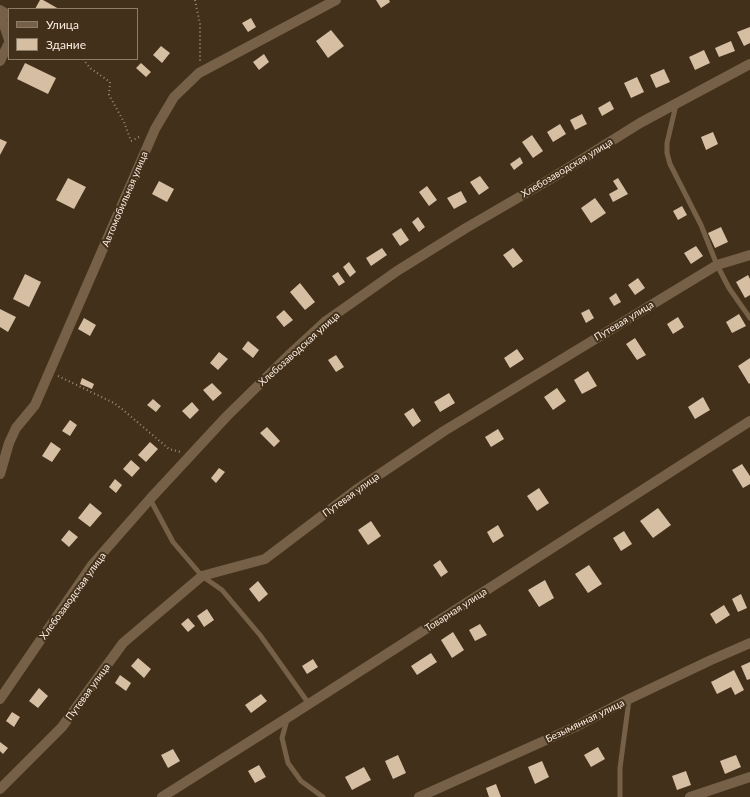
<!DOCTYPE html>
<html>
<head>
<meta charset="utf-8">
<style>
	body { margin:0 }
	#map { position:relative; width:750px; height:797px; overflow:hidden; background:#43301a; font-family:Lato,sans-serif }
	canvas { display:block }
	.legend { position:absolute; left:8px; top:8px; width:130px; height:52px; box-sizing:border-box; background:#43301a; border:1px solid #8c7c69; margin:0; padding:5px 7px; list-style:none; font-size:12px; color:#faede0 }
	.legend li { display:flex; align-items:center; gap:8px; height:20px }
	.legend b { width:20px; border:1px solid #8c7c69 }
</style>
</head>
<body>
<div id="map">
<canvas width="750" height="797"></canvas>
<ul class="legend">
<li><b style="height:5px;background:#766148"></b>Улица</li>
<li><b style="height:11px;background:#d6bea3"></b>Здание</li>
</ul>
</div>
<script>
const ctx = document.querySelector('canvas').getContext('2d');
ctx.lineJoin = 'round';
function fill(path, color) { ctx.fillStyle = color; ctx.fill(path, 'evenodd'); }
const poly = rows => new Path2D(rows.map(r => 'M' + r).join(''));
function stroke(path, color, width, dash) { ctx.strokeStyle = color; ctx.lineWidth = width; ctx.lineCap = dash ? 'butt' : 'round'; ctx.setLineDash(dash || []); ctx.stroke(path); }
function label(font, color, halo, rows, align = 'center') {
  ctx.font = font + ' Lato,sans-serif'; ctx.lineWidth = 4; ctx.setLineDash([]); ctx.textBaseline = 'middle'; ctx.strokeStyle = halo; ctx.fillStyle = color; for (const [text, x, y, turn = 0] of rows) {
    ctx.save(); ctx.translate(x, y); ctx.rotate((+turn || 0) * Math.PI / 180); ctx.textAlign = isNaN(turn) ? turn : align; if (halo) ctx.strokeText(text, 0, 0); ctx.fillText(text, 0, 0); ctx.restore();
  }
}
const building = poly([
	[40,0,43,0,59,9,35,9],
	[376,0,389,0,390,2,381,8],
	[251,18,256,27,248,32,242,23],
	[750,27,750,43,744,46,737,32],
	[331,30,344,46,328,58,316,41],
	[731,41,735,51,719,57,715,48],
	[161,46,170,53,162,63,153,55],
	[704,50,710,63,695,70,689,57],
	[264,54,269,62,259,70,253,62],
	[25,63,56,78,48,94,17,79],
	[141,63,151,72,146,77,136,68],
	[664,69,670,82,656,88,650,75],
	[637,77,644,92,631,98,624,83],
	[610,101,614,109,602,116,598,108],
	[582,114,587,124,575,130,570,120],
	[560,124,566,134,553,142,547,132],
	[713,132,718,144,706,150,701,137],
	[532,135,543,151,533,158,522,142],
	[0,139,7,142,0,155],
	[520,157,523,163,514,170,510,164],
	[480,176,489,188,479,195,470,182],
	[68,178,86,187,74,209,56,200],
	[618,178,628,194,613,202,609,194,618,189,613,181],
	[159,181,174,189,167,202,152,194],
	[427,186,437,200,429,206,419,192],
	[461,191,467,202,454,209,447,198],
	[595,198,606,213,591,223,581,208],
	[682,206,687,215,678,220,673,211],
	[418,217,425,227,419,232,412,222],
	[721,227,728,242,715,248,708,233],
	[401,228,409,240,400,246,392,234],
	[696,246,703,256,691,264,684,253],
	[382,248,387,255,371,266,366,258],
	[513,248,523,261,513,268,503,255],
	[349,262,356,272,350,277,343,267],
	[338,272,345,282,339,286,332,276],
	[25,274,41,282,29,307,13,299],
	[748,275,750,279,750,295,745,298,736,282],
	[638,278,645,288,635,295,628,285],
	[300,283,315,302,305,310,290,292],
	[616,293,621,302,614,306,609,298],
	[0,309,16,317,8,332,0,327],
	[589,309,594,318,586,323,581,313],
	[284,310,293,320,284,327,276,317],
	[739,314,746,326,732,333,726,322],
	[678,317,684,327,673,334,667,324],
	[84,318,96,325,90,336,78,329],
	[635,338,646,355,637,360,626,344],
	[248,341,259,350,253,358,242,349],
	[517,349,524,359,510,368,504,358],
	[219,352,228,359,218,370,210,363],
	[336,355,344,367,336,372,328,360],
	[750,358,750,383,749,384,738,366],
	[588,371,597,386,582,394,574,380],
	[82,378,94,384,92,389,80,384],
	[212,383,222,393,213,401,203,390],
	[557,388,566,401,553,410,544,397],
	[449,393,455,403,440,412,434,402],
	[703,397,710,410,695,419,688,407],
	[153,399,161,406,156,412,147,405],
	[192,402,199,410,190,419,182,411],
	[413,408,421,421,413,427,404,414],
	[70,420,77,425,70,436,62,431],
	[267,427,280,441,274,447,260,433],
	[498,429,504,439,491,447,485,437],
	[51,442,61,449,52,462,42,456],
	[150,442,158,449,146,462,138,455],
	[131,460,140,468,132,477,123,469],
	[742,464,750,476,750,484,743,488,732,470],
	[219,468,225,472,216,483,211,478],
	[115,479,122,485,116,493,109,487],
	[539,488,549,503,537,511,527,496],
	[90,503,102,513,90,527,78,518],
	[658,508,671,525,653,538,640,521],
	[371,521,381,536,368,545,358,530],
	[498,525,504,536,493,543,487,532],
	[69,530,78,537,69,547,61,540],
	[624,531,632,544,621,551,613,538],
	[440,560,448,572,441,577,433,565],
	[589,565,602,584,588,593,575,574],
	[545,580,554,598,539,607,528,590],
	[258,581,268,594,259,602,249,589],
	[741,594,747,608,738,612,732,599],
	[724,605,730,615,716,624,710,614],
	[207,609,214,620,204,627,197,616],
	[188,618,195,626,188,632,181,624],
	[480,624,487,635,475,641,469,630],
	[453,632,464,650,452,658,441,640],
	[431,653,437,662,417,675,411,666],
	[138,658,151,669,144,678,131,666],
	[313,659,318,667,307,674,302,666],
	[750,662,750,679,747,680,741,666],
	[734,670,744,690,735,695,731,687,717,694,711,682],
	[120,675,131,683,126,691,115,683],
	[39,688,48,696,38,708,29,701],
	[261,694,267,701,251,713,245,705],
	[12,712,20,717,14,727,6,721],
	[0,742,8,748,3,754,0,751],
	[598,747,605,759,591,767,584,755],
	[173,749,180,761,168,768,161,755],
	[398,755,406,773,393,779,385,761],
	[736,755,741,767,725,774,720,761],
	[542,761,549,777,535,784,528,767],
	[259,765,266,777,255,783,248,771],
	[364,767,371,780,352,790,345,777],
	[686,771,691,785,677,790,672,776],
	[496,784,501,797,489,797,486,788]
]);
const path = poly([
	[195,0,200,24,200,62],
	[83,59,90,68,110,82,109,95,124,122,131,141,141,136],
	[58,376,114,403,122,409,169,449,181,452]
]);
const service = poly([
	[676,105,667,143,667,153,670,164,701,225,717,265,729,288,750,318],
	[150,499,173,542,202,576,222,590,260,635,309,704],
	[287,720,282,738,288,763,301,781,323,797],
	[620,797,620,768,629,700]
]);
const minor = poly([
	[0,10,9,15],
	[0,19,3,22,9,40],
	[0,61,9,43],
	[0,474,9,443,16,428,35,405,155,129,174,97,199,73,336,0],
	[0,699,92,565,150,499,227,416,288,356,326,321,397,271,466,228,552,178,640,123,750,64],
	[0,789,62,727,123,643,202,576,265,559,356,490,444,431,717,265,750,255],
	[162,797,287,718,750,421],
	[419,797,575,727,629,699,711,660,750,643],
	[690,797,750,777]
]);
const streetNames = [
	["Хлебозаводская улица",567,168,-31],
	["Автомобильная улица",125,199,-67],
	["Путевая улица",624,321,-31],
	["Хлебозаводская улица",299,349,-42],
	["Путевая улица",351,495,-36],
	["Хлебозаводская улица",73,596,-54],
	["Товарная улица",456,610,-33],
	["Путевая улица",88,692,-54],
	["Безымянная улица",585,721,-26]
];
fill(building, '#d6bea3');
stroke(path, '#9d8d7b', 2, [1, 3]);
stroke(service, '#766148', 5);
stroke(minor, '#766148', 10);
label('10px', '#faede0', '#43301a', streetNames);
</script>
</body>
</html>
